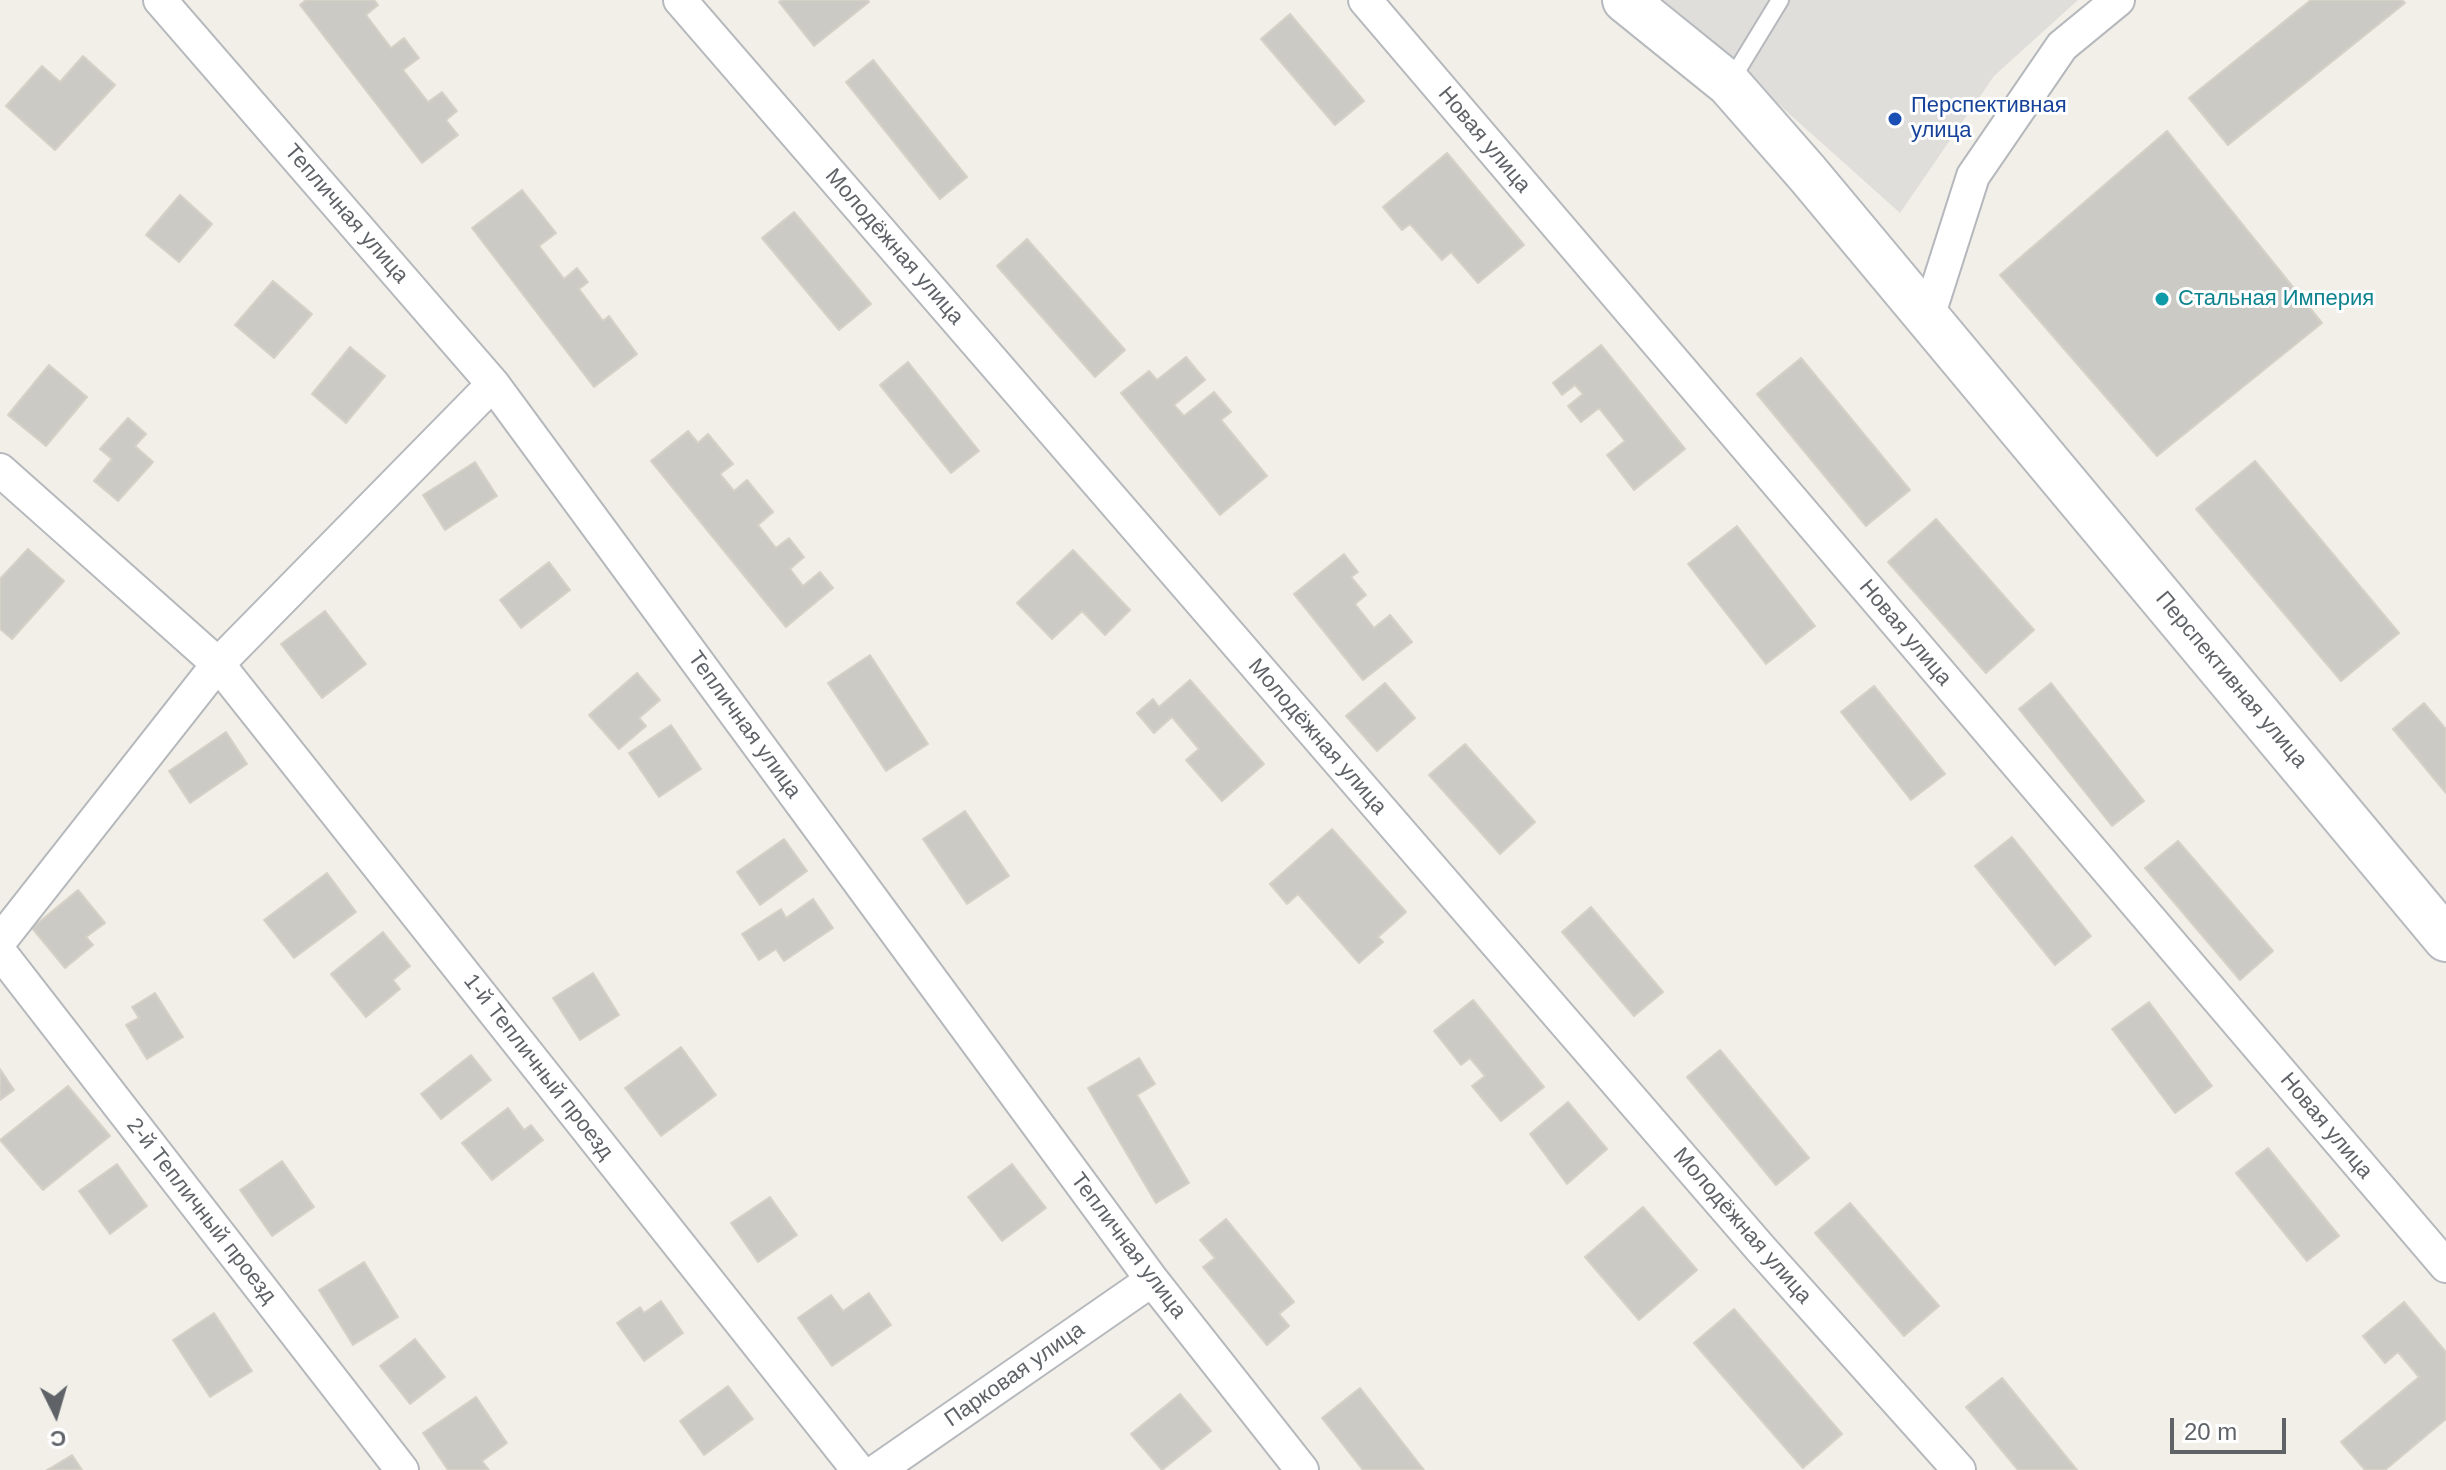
<!DOCTYPE html>
<html>
<head>
<meta charset="utf-8">
<style>
	body { margin:0 }
	#map { position:relative; width:2446px; height:1470px; overflow:hidden; background:#f1efe8; font-family:Helvetica,sans-serif }
	canvas { display:block }
	.north { position:absolute; left:16px; top:1374px; width:80px; height:80px; -webkit-text-stroke:6px #fff; paint-order:stroke; rotate:175deg; font-size:22px; font-weight:700; line-height:32px; text-align:center; color:#5f6368 }
	.north::after { content:''; display:block; margin:auto; width:28px; height:36px; background:#5f6368; clip-path:polygon(50% 0,100% 100%,50% 72%,0 100%) }
	.scale { position:absolute; left:2170px; top:1418px; width:116px; height:36px; box-sizing:border-box; border:4px solid #5f6368; border-top:0; padding-left:10px; font-size:24px; line-height:28px; white-space:nowrap; color:#5f6368; -webkit-text-stroke:6px #fff; paint-order:stroke }
</style>
</head>
<body>
<div id="map">
<canvas width="2446" height="1470"></canvas>
<div class="north">С</div>
<div class="scale">20 m</div>
</div>
<script>
const ctx = document.querySelector('canvas').getContext('2d');
ctx.lineJoin = 'round';
function fill(path, color) { ctx.fillStyle = color; ctx.fill(path, 'evenodd'); }
const poly = rows => new Path2D(rows.map(r => 'M' + r).join(''));
function stroke(path, color, width, dash) { ctx.strokeStyle = color; ctx.lineWidth = width; ctx.lineCap = dash ? 'butt' : 'round'; ctx.setLineDash(dash || []); ctx.stroke(path); }
function label(font, color, halo, rows, align = 'center') {
  ctx.font = font + ' Helvetica,sans-serif'; ctx.lineWidth = 6; ctx.setLineDash([]); ctx.textBaseline = 'middle'; ctx.strokeStyle = halo; ctx.fillStyle = color; for (const [text, x, y, turn = 0] of rows) {
    ctx.save(); ctx.translate(x, y); ctx.rotate((+turn || 0) * Math.PI / 180); ctx.textAlign = isNaN(turn) ? turn : align; if (halo) ctx.strokeText(text, 0, 0); ctx.fillText(text, 0, 0); ctx.restore();
  }
}
const industrial = poly([
	[1662,0,2078,0,1994,76,1900,213]
]);
const building = poly([
	[306,0,374,0,378,5,366,15,391,48,404,38,419,58,403,70,428,102,442,92,457,111,446,120,458,135,422,163,300,5,306,0],
	[782,0,868,0,869,2,814,46,779,2,782,0],
	[2311,0,2402,0,2405,3,2228,145,2189,98,2311,0],
	[1290,14,1364,101,1335,125,1261,39,1290,14],
	[83,56,115,85,55,150,6,106,42,66,60,82,83,56],
	[873,60,967,177,940,199,846,82,873,60],
	[2167,131,2322,323,2157,456,2000,275,2167,131],
	[1447,153,1524,245,1478,283,1451,252,1442,260,1410,224,1402,230,1383,207,1447,153],
	[522,190,556,233,539,246,564,279,577,268,588,282,579,289,603,321,609,316,637,354,594,387,472,228,522,190],
	[180,195,212,224,179,262,146,235,180,195],
	[794,212,871,304,839,330,762,238,794,212],
	[1027,239,1125,350,1095,377,997,266,1027,239],
	[273,281,312,314,274,358,235,325,273,281],
	[1601,345,1685,449,1634,490,1607,455,1625,441,1599,408,1581,422,1568,406,1583,394,1575,385,1562,395,1553,383,1601,345],
	[350,347,385,376,346,423,312,394,350,347],
	[1186,357,1205,380,1174,405,1184,416,1214,392,1231,412,1221,420,1267,476,1220,515,1121,393,1149,371,1157,380,1186,357],
	[1801,358,1910,490,1866,526,1757,394,1801,358],
	[908,362,979,451,951,473,880,385,908,362],
	[49,365,87,397,46,446,8,415,49,365],
	[128,418,146,434,135,446,153,462,118,501,94,481,112,459,100,449,128,418],
	[688,431,698,443,708,434,733,464,720,474,734,491,747,480,773,512,758,525,776,548,789,538,804,557,790,569,803,586,820,572,833,588,786,627,651,461,688,431],
	[2255,461,2399,633,2341,681,2196,509,2255,461],
	[475,462,497,496,445,530,423,495,475,462],
	[1936,519,2034,630,1986,673,1888,562,1936,519],
	[1737,526,1815,626,1766,664,1688,564,1737,526],
	[28,549,64,581,12,639,0,629,0,579,28,549],
	[1073,550,1130,610,1105,635,1082,611,1052,639,1017,603,1073,550],
	[1344,554,1358,572,1351,577,1366,595,1355,604,1374,628,1390,615,1412,642,1363,680,1294,594,1344,554],
	[549,562,570,590,521,628,500,600,549,562],
	[325,611,366,664,322,698,281,644,325,611],
	[870,655,928,744,886,771,828,683,870,655],
	[637,673,660,700,639,718,646,726,619,749,589,715,637,673],
	[1190,680,1264,764,1222,801,1186,760,1199,749,1172,717,1154,733,1137,713,1153,699,1159,707,1190,680],
	[1385,683,1415,718,1377,751,1346,716,1385,683],
	[2051,683,2144,801,2112,826,2019,709,2051,683],
	[1874,686,1945,774,1911,800,1841,712,1874,686],
	[2424,703,2446,729,2446,793,2393,729,2424,703],
	[671,725,701,769,659,797,629,753,671,725],
	[226,732,247,764,190,803,169,771,226,732],
	[1465,744,1535,822,1500,854,1429,775,1465,744],
	[965,811,1009,876,967,904,923,839,965,811],
	[1332,829,1406,912,1378,937,1383,942,1359,963,1298,894,1287,904,1270,884,1332,829],
	[2012,837,2091,936,2055,965,1975,866,2012,837],
	[784,839,807,871,760,905,737,872,784,839],
	[2178,841,2273,951,2240,980,2145,868,2178,841],
	[327,873,356,912,294,958,264,920,327,873],
	[78,890,105,923,86,937,93,945,65,968,32,928,78,890],
	[813,899,833,928,784,961,776,949,759,960,742,934,781,909,786,918,813,899],
	[1591,907,1663,992,1634,1016,1562,932,1591,907],
	[383,932,410,966,393,980,400,989,366,1017,331,974,383,932],
	[593,973,619,1015,580,1040,553,998,593,973],
	[155,993,183,1037,147,1059,126,1025,139,1018,132,1007,155,993],
	[1473,1000,1544,1087,1501,1121,1472,1086,1485,1076,1470,1058,1461,1065,1434,1031,1473,1000],
	[2149,1002,2212,1086,2175,1113,2112,1029,2149,1002],
	[681,1047,716,1095,661,1136,625,1088,681,1047],
	[1720,1050,1809,1158,1776,1185,1687,1077,1720,1050],
	[471,1055,491,1080,441,1119,421,1094,471,1055],
	[1139,1058,1155,1084,1137,1095,1189,1183,1156,1203,1088,1088,1139,1058],
	[0,1069,14,1090,0,1100,0,1069],
	[68,1086,110,1136,43,1190,0,1140,68,1086],
	[1568,1102,1607,1149,1567,1184,1530,1134,1568,1102],
	[508,1108,524,1130,531,1125,543,1140,492,1180,462,1143,508,1108],
	[2268,1148,2339,1236,2307,1261,2236,1173,2268,1148],
	[282,1161,314,1207,272,1236,240,1190,282,1161],
	[117,1164,147,1206,110,1234,79,1191,117,1164],
	[1012,1164,1046,1208,1002,1241,968,1197,1012,1164],
	[770,1197,797,1235,758,1262,731,1223,770,1197],
	[1850,1203,1939,1306,1904,1336,1815,1233,1850,1203],
	[1643,1207,1697,1270,1639,1320,1585,1257,1643,1207],
	[1226,1219,1294,1302,1279,1314,1289,1326,1267,1345,1203,1267,1215,1258,1200,1240,1226,1219],
	[364,1262,398,1317,353,1345,319,1290,364,1262],
	[869,1293,891,1325,832,1366,798,1318,831,1295,843,1311,869,1293],
	[661,1301,683,1333,644,1361,617,1323,640,1307,644,1313,661,1301],
	[2404,1302,2446,1352,2446,1419,2385,1470,2365,1470,2341,1442,2419,1377,2398,1352,2385,1363,2363,1336,2404,1302],
	[1734,1309,1842,1434,1803,1468,1694,1343,1734,1309],
	[214,1313,252,1371,210,1397,173,1340,214,1313],
	[415,1339,445,1377,410,1404,380,1366,415,1339],
	[2002,1378,2077,1470,2018,1470,1966,1407,2002,1378],
	[728,1386,753,1419,704,1455,680,1421,728,1386],
	[1360,1388,1424,1470,1363,1470,1322,1418,1360,1388],
	[1180,1394,1211,1431,1162,1470,1131,1434,1180,1394],
	[476,1397,507,1443,482,1461,489,1470,448,1470,423,1433,476,1397],
	[72,1455,82,1470,47,1470,49,1469,72,1455]
]);
const lane = poly([
	[1730,82,1780,0]
]);
const street = poly([
	[160,0,493,384,1152,1280,1302,1470],
	[680,0,1761,1249,1959,1470],
	[1365,0,2446,1266],
	[1928,317,1973,176,2062,46,2118,0],
	[0,470,218,664,858,1470],
	[0,941,218,664,493,384],
	[0,952,402,1470],
	[878,1470,1152,1280]
]);
const secondary = poly([
	[1625,0,1729,84,1807,173,2446,939]
]);
const markers = [
	[1895,119,8,"#1a4fb4"],
	[2162,299,8,"#0f9aa8"]
];
const transitNames = [
	["Перспективная",1911,106],
	["улица",1911,131]
];
const streetNames = [
	["Новая улица",1484,140,50],
	["Тепличная улица",346,214,49],
	["Молодёжная улица",894,247,49],
	["Новая улица",1905,633,50],
	["Перспективная улица",2231,680,50],
	["Тепличная улица",744,725,54],
	["Молодёжная улица",1317,737,49],
	["1-й Тепличный проезд",538,1067,52],
	["Новая улица",2326,1126,50],
	["2-й Тепличный проезд",201,1211,52],
	["Молодёжная улица",1742,1226,49],
	["Тепличная улица",1128,1246,53],
	["Парковая улица",1015,1375,-35]
];
const cultureNames = [
	["Стальная Империя",2178,299]
];
fill(industrial, '#e0deda');
fill(building, '#cccac5');
stroke(building, '#d6d1c6', 2);
stroke(lane, '#b5b8bc', 20);
stroke(street, '#b5b8bc', 36);
stroke(secondary, '#b6babf', 48);
stroke(lane, '#fff', 16);
stroke(street, '#fff', 32);
stroke(secondary, '#fff', 44);
for (const [x, y, r, color] of markers) { const dot = new Path2D(); dot.arc(x, y, r, 0, 2 * Math.PI); ctx.fillStyle = color; ctx.fill(dot); stroke(dot, '#fff', 3); }
label('22px', '#164399', '#fff', transitNames, 'left');
label('22px', '#5f6368', '#fff', streetNames);
label('22px', '#0d838f', '#fff', cultureNames, 'left');
</script>
</body>
</html>
